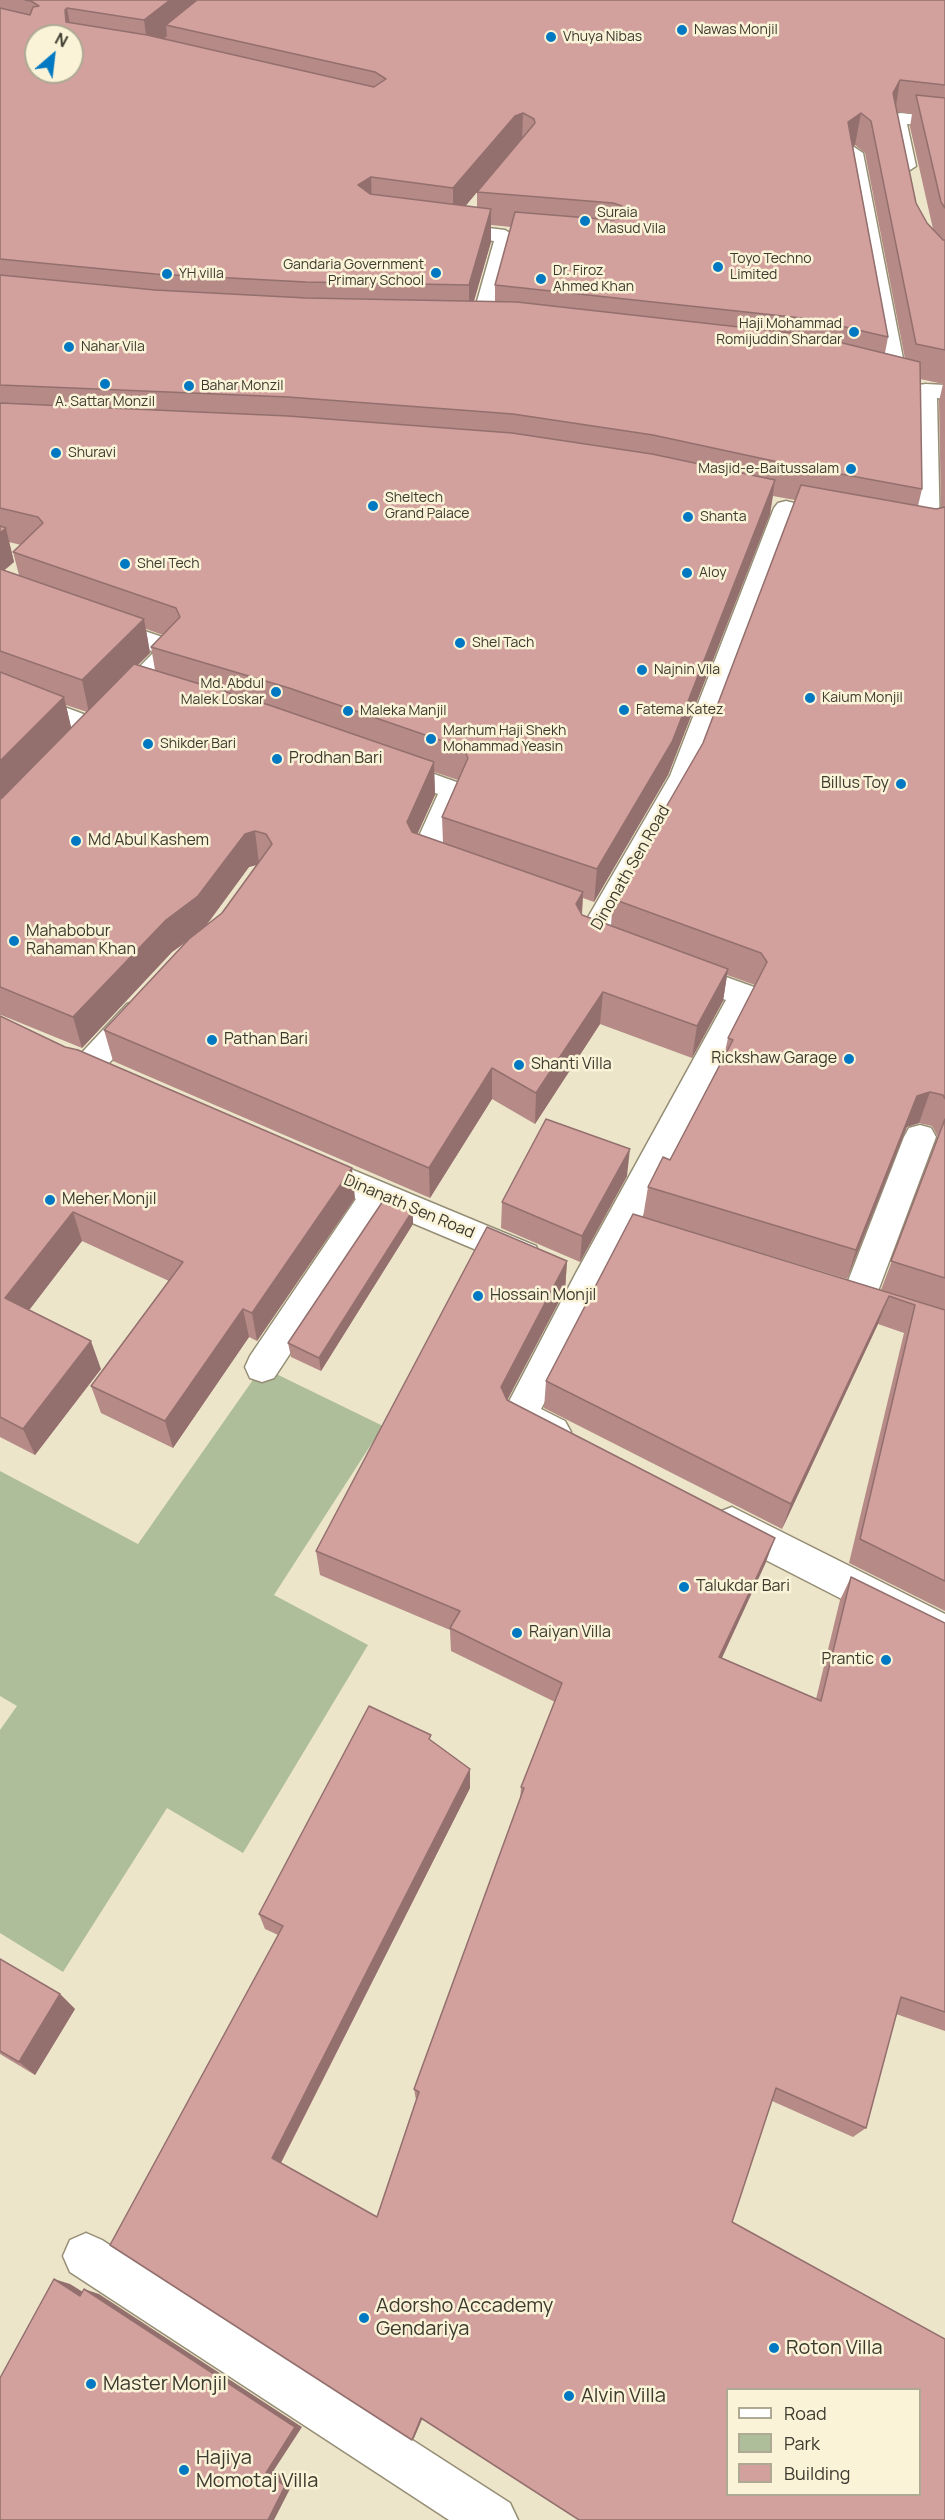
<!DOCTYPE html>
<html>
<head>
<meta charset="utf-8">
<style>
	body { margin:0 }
	#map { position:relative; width:945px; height:2520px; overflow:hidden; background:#ede5ca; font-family:Manrope,sans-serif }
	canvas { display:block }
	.legend { position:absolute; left:726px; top:2388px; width:195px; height:108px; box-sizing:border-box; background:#faf3d7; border:2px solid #aea993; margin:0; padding:8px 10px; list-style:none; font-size:18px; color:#3c392e }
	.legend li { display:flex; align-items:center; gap:12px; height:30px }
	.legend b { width:30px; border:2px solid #aea993 }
	.north { position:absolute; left:24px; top:24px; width:60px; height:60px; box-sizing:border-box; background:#faf3d7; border:2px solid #aea993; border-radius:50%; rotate:28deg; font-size:16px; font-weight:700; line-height:24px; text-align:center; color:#3c392e }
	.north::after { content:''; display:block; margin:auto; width:21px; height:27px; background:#0079c2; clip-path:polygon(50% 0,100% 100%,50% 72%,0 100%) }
</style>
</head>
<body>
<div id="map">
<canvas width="945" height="2520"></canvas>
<ul class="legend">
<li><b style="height:8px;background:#fff"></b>Road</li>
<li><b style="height:16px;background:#aebe9a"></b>Park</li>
<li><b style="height:16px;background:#d2a09d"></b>Building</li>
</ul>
<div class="north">N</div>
</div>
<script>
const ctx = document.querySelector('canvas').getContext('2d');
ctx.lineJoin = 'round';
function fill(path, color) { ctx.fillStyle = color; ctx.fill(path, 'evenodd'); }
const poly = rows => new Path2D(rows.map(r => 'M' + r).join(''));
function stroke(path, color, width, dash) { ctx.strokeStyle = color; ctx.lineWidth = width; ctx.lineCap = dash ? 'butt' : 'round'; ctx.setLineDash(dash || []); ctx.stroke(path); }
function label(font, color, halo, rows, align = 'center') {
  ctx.font = font + ' Manrope,sans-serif'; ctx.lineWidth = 5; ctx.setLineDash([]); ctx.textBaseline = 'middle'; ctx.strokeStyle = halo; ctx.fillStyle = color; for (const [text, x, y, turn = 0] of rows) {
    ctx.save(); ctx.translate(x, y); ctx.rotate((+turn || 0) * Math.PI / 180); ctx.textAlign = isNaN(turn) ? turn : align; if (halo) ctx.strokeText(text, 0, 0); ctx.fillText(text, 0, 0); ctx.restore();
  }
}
const green = poly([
	[262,1367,383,1426,274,1595,368,1645,243,1853,167,1808,63,1972,0,1933,0,1730,17,1706,0,1696,0,1471,138,1544]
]);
const minor = poly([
	[901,113,945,118,945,128,907,124,916,166,907,172,898,166,889,124,895,114,901,113],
	[854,147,863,153,908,384,905,389,897,390,889,389,886,384,845,153,854,147],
	[448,223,505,230,515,236,487,330,480,332,473,330,470,326,494,241,441,233,438,229,441,225,448,223],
	[926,384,945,385,945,399,937,398,940,534,936,539,928,541,901,536,897,531,901,526,916,525,915,390,918,385,926,384],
	[786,501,794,503,798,508,696,776,607,933,624,940,628,947,624,954,614,958,580,945,576,938,670,776,774,508,778,503,786,501],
	[106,618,180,643,184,649,128,707,119,709,110,707,106,701,154,652,97,631,94,626,97,621,106,618],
	[0,683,102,721,106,727,102,733,93,736,0,700,0,683],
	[392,759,462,784,466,790,440,851,457,857,461,864,457,871,447,874,437,871,414,863,410,856,438,794,383,774,379,768,383,762,392,759],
	[684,962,754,987,759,995,541,1409,565,1421,571,1432,565,1443,553,1448,508,1426,502,1415,576,1273,726,1000,674,981,669,973,674,965,684,962],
	[138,1001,149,1004,153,1012,149,1020,97,1076,86,1080,75,1076,71,1068,75,1060,127,1004,138,1001],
	[920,1125,931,1128,936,1137,875,1299,870,1309,858,1313,846,1309,841,1299,904,1137,909,1128,920,1125],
	[312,1153,536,1246,540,1256,536,1266,524,1270,384,1211,274,1378,262,1382,250,1378,245,1367,250,1356,356,1199,301,1175,296,1166,301,1157,312,1153],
	[732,1507,945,1614,945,1652,719,1536,714,1524,719,1512,732,1507],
	[86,2233,102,2240,510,2503,518,2520,449,2520,70,2272,63,2256,70,2240,86,2233]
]);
const wall = poly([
	[0,0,945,0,945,1310,881,1290,938,1137,932,1126,919,1123,907,1127,847,1279,643,1217,648,1187,670,1160,724,1056,728,1038,755,985,727,975,723,1001,692,1058,600,1024,535,1124,492,1099,430,1198,113,1061,104,1030,188,941,172,952,82,1048,1,1015,0,1015],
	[897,112,912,114,910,127,933,229,927,223,916,203],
	[855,145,865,153,905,359,885,353,888,337,853,147],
	[489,177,477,192,477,208,465,206],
	[491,225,511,227,495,285,495,302,474,301,491,242],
	[920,379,943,384,939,401,941,508,936,509,918,506,922,489],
	[773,496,795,500,703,743,613,899,611,925,582,915,583,898,594,902,668,775,770,514],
	[9,542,21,545,13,552,19,575,4,570,14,562],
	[146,629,163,635,151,647,155,670,138,665,150,653],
	[66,705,87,712,71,728],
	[434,772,458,780,442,817,443,843,417,834,435,795],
	[257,865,222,913,206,926,249,867],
	[0,1016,355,1198,257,1341,249,1337,173,1448,101,1413,91,1386,169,1281,82,1241,29,1310,101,1369,35,1455,0,1437],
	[627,1176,580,1262,501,1228,502,1202],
	[633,1214,945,1311,945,1611,849,1563,904,1333,878,1324,782,1529,544,1408,546,1381],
	[413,1224,321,1371,291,1357,288,1343],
	[567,1261,565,1290,507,1400,766,1562,722,1658,816,1699,840,1600,851,1577,945,1623,945,2031,896,2014,866,2128,853,2137,772,2101,422,2419,414,2438,412,2440,110,2245,278,1935,265,1929,259,1914,432,1741,470,1769,470,1788,281,2163,377,2217,416,2100,414,2089,520,1800,521,1787,555,1702,451,1651,450,1630,320,1575,316,1551],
	[0,1959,60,1994,75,2009,35,2075,0,2054]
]);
const shadedWall = poly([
	[170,0,213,0,166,25,167,36,148,51,144,20],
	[67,8,72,36,69,36,65,10],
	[900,80,895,112,893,93],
	[523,113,522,145,514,148,453,221,453,188,515,116],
	[861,113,855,145,843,153,848,122],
	[371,177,372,210,358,185],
	[491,209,491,242,469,318,469,285],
	[775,480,770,514,668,775,594,902,597,869],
	[6,528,14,562,0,574,0,533],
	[144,619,150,653,89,713,82,680],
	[64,697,72,731,0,804,0,761],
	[434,762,435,795,408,855,407,822],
	[255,831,259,864,249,867,204,928,172,952,82,1048,73,1017,245,834],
	[583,892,581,924,576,904],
	[728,969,723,1001,692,1058,697,1026],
	[603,992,600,1024,535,1124,536,1093],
	[492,1068,492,1099,430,1198,429,1168],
	[930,1092,919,1123,907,1127,847,1279,856,1250,917,1096],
	[630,1149,627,1176,580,1262,582,1236],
	[352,1168,355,1198,257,1341,252,1313],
	[413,1210,413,1224,321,1371,319,1358],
	[73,1212,82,1241,17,1326,5,1298],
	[567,1261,565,1290,500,1414,501,1387],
	[889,1296,878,1324,782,1529,791,1504],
	[243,1309,249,1337,173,1448,165,1421],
	[91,1341,101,1369,35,1455,23,1429],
	[775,1538,766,1562,712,1679,719,1657],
	[470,1769,470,1788,279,2166,272,2158],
	[60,1994,75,2009,35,2075,19,2062],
	[54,2279,70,2284,96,2300,80,2296],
	[84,2289,99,2294,302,2427,274,2470,293,2483,274,2520,268,2520,266,2473],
	[423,2417,414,2438,412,2440,421,2418]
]);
const building = poly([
	[25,0,170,0,144,20,67,8,65,10,66,22,147,35,374,87,386,79,375,72,166,25,197,0,945,0,945,85,900,80,893,93,916,203,927,223,943,240,945,240,945,350,916,344,871,121,861,113,848,122,888,337,811,319,495,285,515,212,613,220,621,218,626,211,622,206,613,203,477,192,535,123,534,119,523,113,515,116,453,188,371,177,358,185,370,194,491,209,469,285,306,282,155,274,0,259,0,8,30,15,33,7,39,6,31,1,25,0],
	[36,36,72,36,72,72,36,72,36,36],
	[916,95,945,98,945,208,941,202,916,95],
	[0,275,155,290,306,298,517,302,810,335,920,362,922,489,792,465,653,435,513,414,288,397,0,385,0,275],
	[0,403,288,416,512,433,652,454,775,480,672,742,597,869,442,817,468,758,463,748,289,688,151,647,180,617,176,608,13,552,43,523,38,517,0,508,0,403],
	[801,485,936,509,945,507,945,1099,943,1095,930,1092,917,1096,856,1250,648,1187,663,1157,670,1160,733,1040,728,1038,767,962,761,953,613,899,703,743,801,485],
	[0,526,6,528,0,533,0,526],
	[0,569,144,619,82,680,0,651,0,569],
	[134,664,269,705,434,762,407,822,412,832,583,892,576,904,582,915,728,969,697,1026,603,992,536,1093,492,1068,429,1168,104,1030,189,939,222,913,272,844,266,834,255,831,245,834,198,896,166,920,73,1017,0,987,0,799,2,798,134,664],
	[0,672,64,697,0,761,0,672],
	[0,1016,65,1047,78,1050,352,1168,252,1313,243,1309,165,1421,91,1386,183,1262,73,1212,5,1298,91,1341,23,1429,0,1417,0,1016],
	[546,1119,630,1149,582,1236,502,1202,546,1119],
	[945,1119,945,1278,891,1261,945,1119],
	[385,1198,413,1210,319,1358,288,1343,385,1198],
	[633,1214,945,1310,945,1581,860,1539,915,1305,889,1296,791,1504,546,1381,633,1214],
	[487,1227,567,1261,501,1387,507,1400,775,1538,719,1657,821,1701,851,1577,945,1623,945,2012,901,1997,866,2128,776,2088,732,2222,945,2339,945,2520,579,2520,421,2418,412,2440,110,2245,283,1926,259,1914,369,1706,431,1735,429,1739,470,1769,272,2158,377,2217,419,2092,414,2089,524,1788,521,1787,562,1683,450,1628,460,1611,316,1551,487,1227],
	[728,2390,920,2390,920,2494,728,2494,728,2390],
	[0,1959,60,1994,19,2062,0,2051,0,1959],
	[54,2279,80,2296,84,2289,295,2427,266,2473,285,2486,268,2520,0,2520,0,2378,54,2279]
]);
const markers = [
	[682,30,6,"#0079c2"],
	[551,37,6,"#0079c2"],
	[585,221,6,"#0079c2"],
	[718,267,6,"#0079c2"],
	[436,273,6,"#0079c2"],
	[167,274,6,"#0079c2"],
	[541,279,6,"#0079c2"],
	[854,332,6,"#0079c2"],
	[69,347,6,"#0079c2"],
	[105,384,6,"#0079c2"],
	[189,386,6,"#0079c2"],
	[56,453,6,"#0079c2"],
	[851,469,6,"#0079c2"],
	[373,506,6,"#0079c2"],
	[688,517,6,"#0079c2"],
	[125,564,6,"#0079c2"],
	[687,573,6,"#0079c2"],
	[460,643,6,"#0079c2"],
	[642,670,6,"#0079c2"],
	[276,692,6,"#0079c2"],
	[810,698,6,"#0079c2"],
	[624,710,6,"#0079c2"],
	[348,711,6,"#0079c2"],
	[431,739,6,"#0079c2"],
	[148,744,6,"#0079c2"],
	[277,759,6,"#0079c2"],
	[901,784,6,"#0079c2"],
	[76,841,6,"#0079c2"],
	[14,941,6,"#0079c2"],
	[212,1040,6,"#0079c2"],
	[849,1059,6,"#0079c2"],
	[519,1065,6,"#0079c2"],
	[50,1200,6,"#0079c2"],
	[478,1296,6,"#0079c2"],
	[684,1587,6,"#0079c2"],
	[517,1633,6,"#0079c2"],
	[886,1660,6,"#0079c2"],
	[364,2318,6,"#0079c2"],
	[774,2348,6,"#0079c2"],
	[91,2384,6,"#0079c2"],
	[569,2396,6,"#0079c2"],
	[184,2470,6,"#0079c2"]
];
const farPoinames = [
	["Nawas Monjil",694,30],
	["Vhuya Nibas",563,37],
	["Suraia",597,213],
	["Masud Vila",597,229],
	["Toyo Techno",730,259],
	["Limited",730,275],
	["Gandaria Government",424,265,"right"],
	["Primary School",424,281,"right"],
	["Dr. Firoz",553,271],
	["Ahmed Khan",553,287],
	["YH villa",179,274],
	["Haji Mohammad",842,324,"right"],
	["Romijuddin Shardar",842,340,"right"],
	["Nahar Vila",81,347],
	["Bahar Monzil",201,386],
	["A. Sattar Monzil",105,402,"center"],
	["Shuravi",68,453],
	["Masjid-e-Baitussalam",839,469,"right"],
	["Sheltech",385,498],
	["Grand Palace",385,514],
	["Shanta",700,517],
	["Shel Tech",137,564],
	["Aloy",699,573],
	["Shel Tach",472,643],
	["Najnin Vila",654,670],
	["Md. Abdul",264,684,"right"],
	["Malek Loskar",264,700,"right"],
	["Kaium Monjil",822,698],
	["Fatema Katez",636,710],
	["Maleka Manjil",360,711],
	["Marhum Haji Shekh",443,731],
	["Mohammad Yeasin",443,747],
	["Shikder Bari",160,744]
];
const poiNames = [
	["Prodhan Bari",289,759],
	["Billus Toy",889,784,"right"],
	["Md Abul Kashem",88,841],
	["Mahabobur",26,932],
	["Rahaman Khan",26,950],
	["Pathan Bari",224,1040],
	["Rickshaw Garage",837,1059,"right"],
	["Shanti Villa",531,1065],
	["Meher Monjil",62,1200],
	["Hossain Monjil",490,1296],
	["Talukdar Bari",696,1587],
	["Raiyan Villa",529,1633],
	["Prantic",874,1660,"right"]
];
const streetNames = [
	["Dinonath Sen Road",631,868,-60],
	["Dinanath Sen Road",409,1207,23]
];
const nearPoinames = [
	["Adorsho Accademy",376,2306],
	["Gendariya",376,2329],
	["Roton Villa",786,2348],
	["Master Monjil",103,2384],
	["Alvin Villa",581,2396],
	["Hajiya",196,2458],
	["Momotaj Villa",196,2481]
];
fill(green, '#aebe9a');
stroke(minor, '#958e75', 3);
fill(minor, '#fff');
fill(wall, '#b58a87');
fill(shadedWall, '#93706e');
fill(building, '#d2a09d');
stroke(building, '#93706e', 1.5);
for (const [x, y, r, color] of markers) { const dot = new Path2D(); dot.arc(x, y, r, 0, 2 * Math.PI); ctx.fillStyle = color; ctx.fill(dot); stroke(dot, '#faf3d7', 2); }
label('14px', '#3c392e', '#faf3d7', farPoinames, 'left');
label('16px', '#3c392e', '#faf3d7', poiNames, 'left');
label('16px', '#3c392e', '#faf3d7', streetNames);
label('20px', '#3c392e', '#faf3d7', nearPoinames, 'left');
</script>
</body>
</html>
